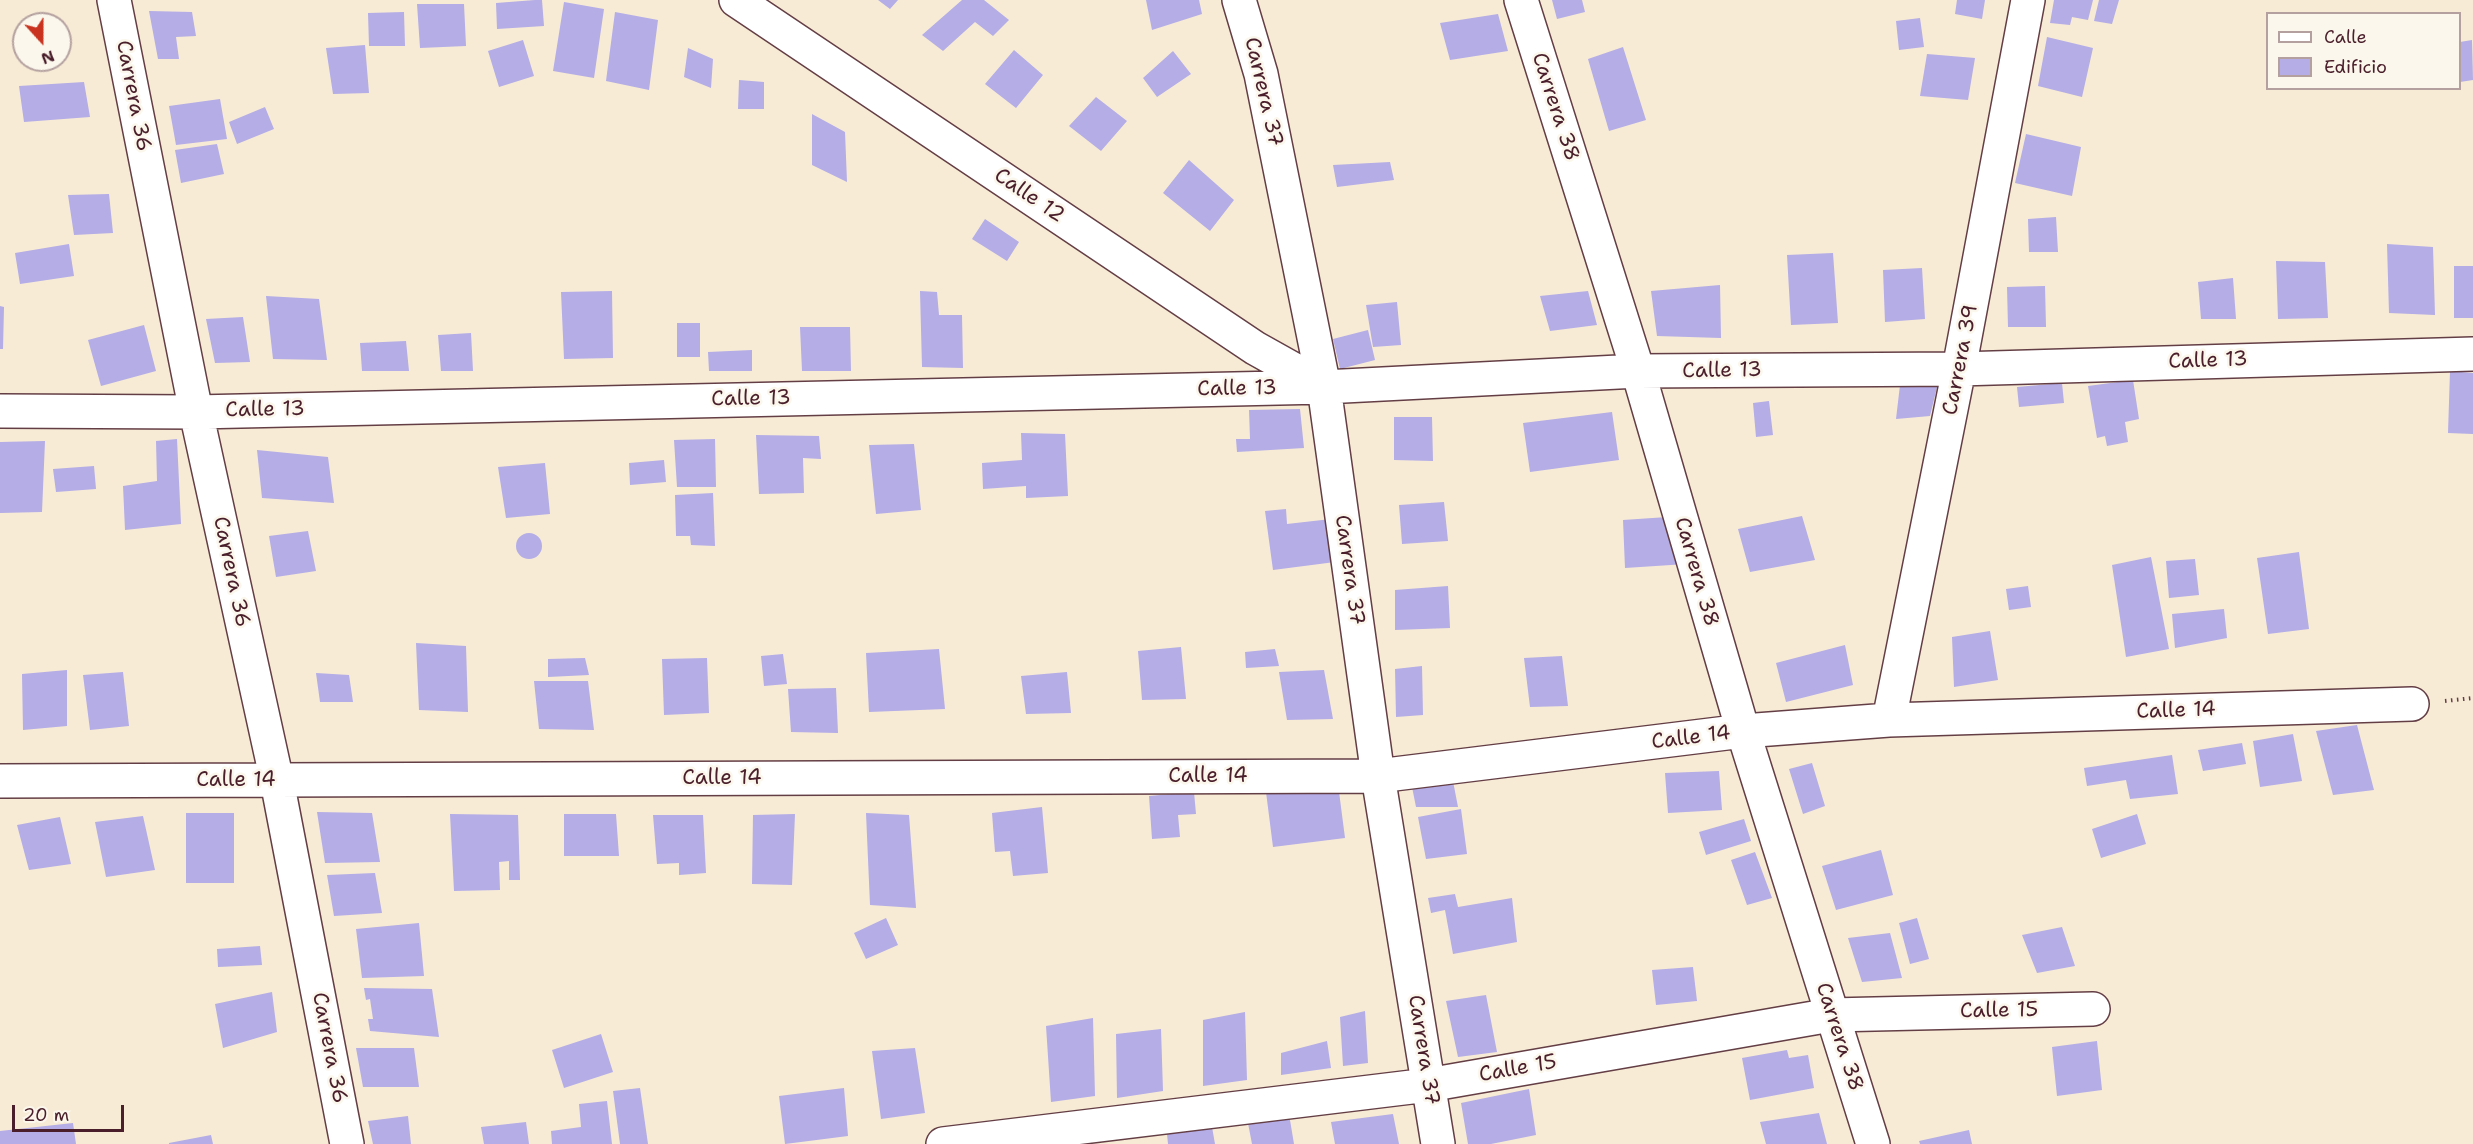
<!DOCTYPE html>
<html>
<head>
<meta charset="utf-8">
<style>
	body { margin:0 }
	#map { position:relative; width:2473px; height:1144px; overflow:hidden; background:#f7ebd6; font-family:"Shantell Sans",sans-serif }
	canvas { display:block }
	.legend { position:absolute; left:2266px; top:12px; width:195px; height:78px; box-sizing:border-box; background:#fbf7ec; border:2px solid #b4a19f; margin:0; padding:8px 10px; list-style:none; font-size:18px; color:#4a1f2b }
	.legend li { display:flex; align-items:center; gap:12px; height:30px }
	.legend b { width:30px; border:2px solid #b4a19f }
	.north { position:absolute; left:12px; top:12px; width:60px; height:60px; box-sizing:border-box; background:#fbf7ec; border:2px solid #b4a19f; border-radius:50%; rotate:159deg; font-size:16px; font-weight:700; line-height:24px; text-align:center; color:#4a1f2b }
	.north::after { content:''; display:block; margin:auto; width:21px; height:27px; background:#c8321e; clip-path:polygon(50% 0,100% 100%,50% 72%,0 100%) }
	.scale { position:absolute; left:12px; top:1105px; width:112px; height:27px; box-sizing:border-box; border:3px solid #4a1f2b; border-top:0; padding-left:8px; font-size:18px; line-height:21px; white-space:nowrap; color:#4a1f2b; -webkit-text-stroke:4px #fbf7ec; paint-order:stroke }
</style>
</head>
<body>
<div id="map">
<canvas width="2473" height="1144"></canvas>
<ul class="legend">
<li><b style="height:8px;background:#fff"></b>Calle</li>
<li><b style="height:16px;background:#b4ade6"></b>Edificio</li>
</ul>
<div class="north">N</div>
<div class="scale">20 m</div>
</div>
<script>
const ctx = document.querySelector('canvas').getContext('2d');
ctx.lineJoin = 'round';
function fill(path, color) { ctx.fillStyle = color; ctx.fill(path, 'evenodd'); }
const poly = rows => new Path2D(rows.map(r => 'M' + r).join(''));
function stroke(path, color, width, dash) { ctx.strokeStyle = color; ctx.lineWidth = width; ctx.lineCap = dash ? 'butt' : 'round'; ctx.setLineDash(dash || []); ctx.stroke(path); }
function label(font, color, halo, rows, align = 'center') {
  ctx.font = font + ' "Shantell Sans",sans-serif'; ctx.lineWidth = 5; ctx.setLineDash([]); ctx.textBaseline = 'middle'; ctx.strokeStyle = halo; ctx.fillStyle = color; for (const [text, x, y, turn = 0] of rows) {
    ctx.save(); ctx.translate(x, y); ctx.rotate((+turn || 0) * Math.PI / 180); ctx.textAlign = isNaN(turn) ? turn : align; if (halo) ctx.strokeText(text, 0, 0); ctx.fillText(text, 0, 0); ctx.restore();
  }
}
const building = poly([
	[535,0,542,0,544,26,497,29,496,3],
	[878,0,898,0,890,9],
	[962,0,984,0,1009,20,993,36,975,22,943,51,922,35],
	[1146,0,1199,0,1202,14,1152,30],
	[1552,0,1582,0,1585,12,1557,19],
	[1957,0,1985,0,1982,19,1955,14],
	[2054,0,2093,0,2088,20,2072,17,2070,25,2050,23],
	[2099,0,2119,0,2112,24,2094,21],
	[564,2,604,9,594,78,553,71],
	[417,4,464,4,466,46,420,48],
	[149,11,192,12,196,36,176,37,179,59,158,59],
	[404,12,405,46,369,46,368,13],
	[615,12,658,20,649,90,606,81],
	[1498,14,1508,51,1450,60,1440,23],
	[1920,18,1924,47,1899,50,1896,21],
	[2047,37,2093,48,2082,97,2038,86],
	[523,40,534,76,499,87,488,51],
	[2472,40,2473,80,2460,82,2460,42],
	[365,45,369,93,333,94,326,48],
	[1623,47,1646,120,1609,131,1588,59],
	[688,48,713,59,711,88,684,77],
	[1014,50,1043,75,1016,108,985,84],
	[1173,51,1191,74,1157,97,1143,78],
	[1927,54,1975,58,1968,100,1920,96],
	[739,80,764,82,764,109,738,109],
	[84,82,90,117,24,122,19,86],
	[1096,97,1127,121,1101,151,1069,126],
	[220,99,227,139,176,145,169,106],
	[265,107,274,129,237,144,229,122],
	[812,114,845,132,847,182,812,165],
	[2026,134,2081,147,2072,196,2015,183],
	[217,144,224,174,181,183,175,150],
	[1189,160,1234,200,1210,231,1163,193],
	[1390,162,1394,180,1337,187,1333,165],
	[109,194,113,233,74,235,68,195],
	[2056,217,2058,252,2029,252,2028,219],
	[985,219,1019,242,1007,261,972,239],
	[69,244,74,276,20,284,15,253],
	[2387,244,2433,247,2435,315,2389,313],
	[1833,253,1838,323,1791,325,1787,255],
	[2276,261,2325,262,2328,318,2278,319],
	[2454,266,2473,266,2473,318,2454,318],
	[1922,268,1925,319,1885,322,1883,270],
	[2233,278,2236,319,2201,319,2198,282],
	[1720,285,1721,338,1657,336,1651,291],
	[2045,286,2046,327,2008,327,2007,287],
	[612,291,613,358,564,359,561,292],
	[920,291,937,292,939,315,962,315,963,368,922,367],
	[1588,291,1597,325,1550,331,1540,296],
	[266,296,319,299,327,360,273,359],
	[1397,302,1401,345,1373,347,1366,305],
	[0,306,4,307,3,349,0,349],
	[243,317,250,362,215,363,206,319],
	[677,323,700,323,700,357,677,357],
	[144,325,156,371,101,386,88,340],
	[800,327,850,327,851,371,802,371],
	[1368,330,1375,360,1340,369,1333,339],
	[471,333,473,371,441,371,438,335],
	[406,341,409,371,362,371,360,343],
	[752,350,752,371,709,371,708,352],
	[2450,371,2473,373,2473,434,2448,433],
	[2133,380,2139,419,2125,422,2128,442,2107,446,2105,436,2097,438,2088,386],
	[1938,383,1930,416,1896,419,1900,385],
	[2062,383,2064,403,2019,407,2017,387],
	[1769,401,1773,435,1756,437,1753,403],
	[1300,409,1304,448,1237,452,1236,439,1250,439,1249,410],
	[1612,412,1619,460,1530,472,1523,423],
	[1394,417,1432,417,1433,461,1394,460],
	[1021,433,1065,434,1068,496,1026,498,1026,486,983,489,982,463,1022,460],
	[756,435,819,436,821,459,803,458,804,493,759,494],
	[177,439,181,524,125,530,123,486,157,481,156,441],
	[715,439,716,487,677,487,674,440],
	[45,441,42,512,0,513,0,442],
	[914,444,921,510,876,514,869,445],
	[257,450,328,457,334,503,262,498],
	[664,460,666,482,630,485,629,463],
	[545,463,550,514,506,518,498,467],
	[94,466,96,489,56,492,53,469],
	[713,493,715,546,691,545,690,536,676,536,675,495],
	[1444,502,1448,541,1402,544,1399,505],
	[1286,509,1287,524,1331,519,1335,562,1273,570,1265,511],
	[1682,516,1686,564,1625,568,1623,520],
	[1802,516,1815,560,1750,572,1738,529],
	[308,531,316,571,276,577,269,536],
	'516 546a13 13 0 1 1 26 0a13 13 0 1 1-26 0Z',
	[2299,552,2309,629,2268,634,2257,558],
	[2151,557,2169,649,2126,657,2112,565],
	[2195,559,2199,595,2169,598,2166,561],
	[1448,586,1450,628,1395,630,1395,590],
	[2028,586,2031,607,2009,610,2006,589],
	[2224,609,2227,638,2175,648,2172,614],
	[1990,631,1998,680,1954,687,1952,637],
	[416,643,466,646,468,712,419,710],
	[1845,645,1853,685,1786,702,1776,663],
	[1181,647,1186,699,1142,700,1138,651],
	[939,649,945,709,869,712,866,653],
	[1275,649,1279,666,1246,668,1245,652],
	[783,654,787,684,764,686,761,656],
	[1562,656,1568,706,1530,707,1524,658],
	[585,658,589,675,548,677,548,659],
	[707,658,709,713,664,715,662,659],
	[1422,666,1423,715,1396,717,1395,669],
	[67,670,67,726,23,730,22,674],
	[1324,670,1333,719,1287,720,1279,672],
	[123,672,129,726,90,730,83,675],
	[1067,672,1071,713,1026,714,1021,676],
	[316,673,349,675,353,702,320,702],
	[534,681,588,681,594,730,539,729],
	[836,688,838,733,791,732,788,689],
	[2357,725,2374,790,2333,795,2316,731],
	[2293,734,2302,781,2260,787,2253,741],
	[2242,743,2246,764,2203,771,2198,750],
	[2172,755,2178,794,2130,799,2126,780,2087,786,2084,768],
	[1812,763,1825,806,1803,814,1789,769],
	[1719,771,1722,810,1668,813,1665,773],
	[1452,776,1458,807,1416,807,1410,777],
	[1338,784,1345,838,1273,847,1266,792],
	[1194,792,1196,814,1178,815,1180,837,1152,839,1149,796],
	[1042,807,1048,873,1013,876,1010,851,995,852,992,813],
	[1461,809,1467,854,1426,859,1418,817],
	[317,812,372,813,380,862,325,863],
	[186,813,234,813,234,883,186,883],
	[866,813,909,815,916,908,870,905],
	[450,814,518,815,520,880,509,880,509,861,499,862,500,890,454,891],
	[564,814,616,814,619,856,564,856],
	[795,814,792,885,752,884,753,815],
	[2137,814,2146,844,2101,858,2092,829],
	[653,815,703,815,706,873,679,875,679,863,657,864],
	[143,816,155,870,106,877,95,822],
	[60,817,71,864,29,870,17,825],
	[1744,819,1751,841,1706,855,1699,832],
	[1881,850,1893,895,1836,910,1822,866],
	[1755,852,1772,898,1747,905,1731,860],
	[375,873,382,913,334,916,327,875],
	[1455,894,1458,907,1512,898,1517,942,1453,954,1445,910,1431,913,1428,898],
	[886,918,898,945,866,959,854,933],
	[1917,918,1929,959,1910,964,1899,923],
	[419,923,424,976,362,978,356,929],
	[2062,927,2075,966,2037,973,2022,935],
	[1890,933,1902,978,1862,982,1848,938],
	[260,946,262,965,218,967,217,949],
	[1693,967,1697,1001,1656,1005,1652,970],
	[364,988,432,989,439,1037,370,1031,368,1019,373,1019,370,999,366,1000],
	[272,992,277,1032,223,1048,215,1004],
	[1486,995,1497,1052,1458,1057,1446,1001],
	[1365,1011,1368,1063,1343,1066,1340,1017],
	[1245,1012,1247,1080,1203,1086,1203,1020],
	[1093,1018,1095,1096,1051,1102,1046,1026],
	[1161,1029,1163,1091,1117,1098,1116,1034],
	[601,1034,613,1072,564,1088,552,1050],
	[1327,1041,1331,1068,1281,1075,1281,1053],
	[2097,1041,2102,1090,2057,1096,2052,1047],
	[356,1048,414,1048,419,1087,363,1087],
	[915,1048,925,1113,881,1119,872,1051],
	[1787,1050,1789,1058,1808,1055,1814,1088,1750,1100,1742,1058],
	[640,1088,648,1144,620,1144,613,1091],
	[844,1088,848,1136,785,1144,779,1096],
	[1529,1089,1536,1135,1491,1144,1468,1144,1461,1103],
	[607,1101,612,1144,552,1144,551,1131,581,1127,579,1104],
	[1819,1113,1827,1144,1766,1144,1760,1122],
	[1289,1114,1294,1144,1252,1144,1247,1118],
	[1393,1114,1399,1144,1335,1144,1331,1122],
	[408,1116,411,1144,373,1144,368,1121],
	[526,1122,529,1144,484,1144,481,1127],
	[73,1123,76,1144,0,1144,0,1131],
	[1212,1127,1215,1144,1168,1144,1167,1134],
	[1969,1130,1972,1144,1920,1144,1919,1141],
	[211,1135,213,1144,169,1144,169,1143]
]);
const path = poly([
	[2445,701,2473,698]
]);
const minor = poly([
	[114,0,196,412,277,781,347,1144],
	[736,0,1255,348,1323,386],
	[1239,0,1261,74,1324,387,1378,776,1438,1144],
	[1521,0,1638,371,1743,731,1873,1144],
	[0,411,196,412,1324,387,1638,371,1959,369,2473,354],
	[1889,720,1959,369,2028,0],
	[0,781,1378,776,1743,731,1889,720,2412,704],
	[943,1144,1428,1085,1831,1015,2093,1009]
]);
const streetNames = [
	["Carrera 37",1263,92,77],
	["Carrera 36",133,96,79],
	["Carrera 38",1555,107,72],
	["Calle 12",1029,196,34],
	["Carrera 39",1961,360,-79],
	["Calle 13",2208,361,-2],
	["Calle 13",1722,371,-1],
	["Calle 13",1237,389,-1],
	["Calle 13",751,399,-1],
	["Calle 13",265,410,-1],
	["Carrera 37",1349,570,82],
	["Carrera 36",231,572,78],
	["Carrera 38",1696,572,74],
	["Calle 14",2176,711,-2],
	["Calle 14",1691,738,-7],
	["Calle 14",1208,777],
	["Calle 14",722,779],
	["Calle 14",236,781],
	["Calle 15",1999,1011,-1],
	["Carrera 38",1839,1037,72],
	["Carrera 36",329,1048,79],
	["Carrera 37",1423,1050,81],
	["Calle 15",1518,1069,-10]
];
fill(building, '#b4ade6');
stroke(minor, '#643e45', 36);
stroke(path, '#643e45', 4, [1.5, 4.5]);
stroke(minor, '#fff', 33);
label('21px', '#4a1f2b', '#fbf7ec', streetNames);
</script>
</body>
</html>
